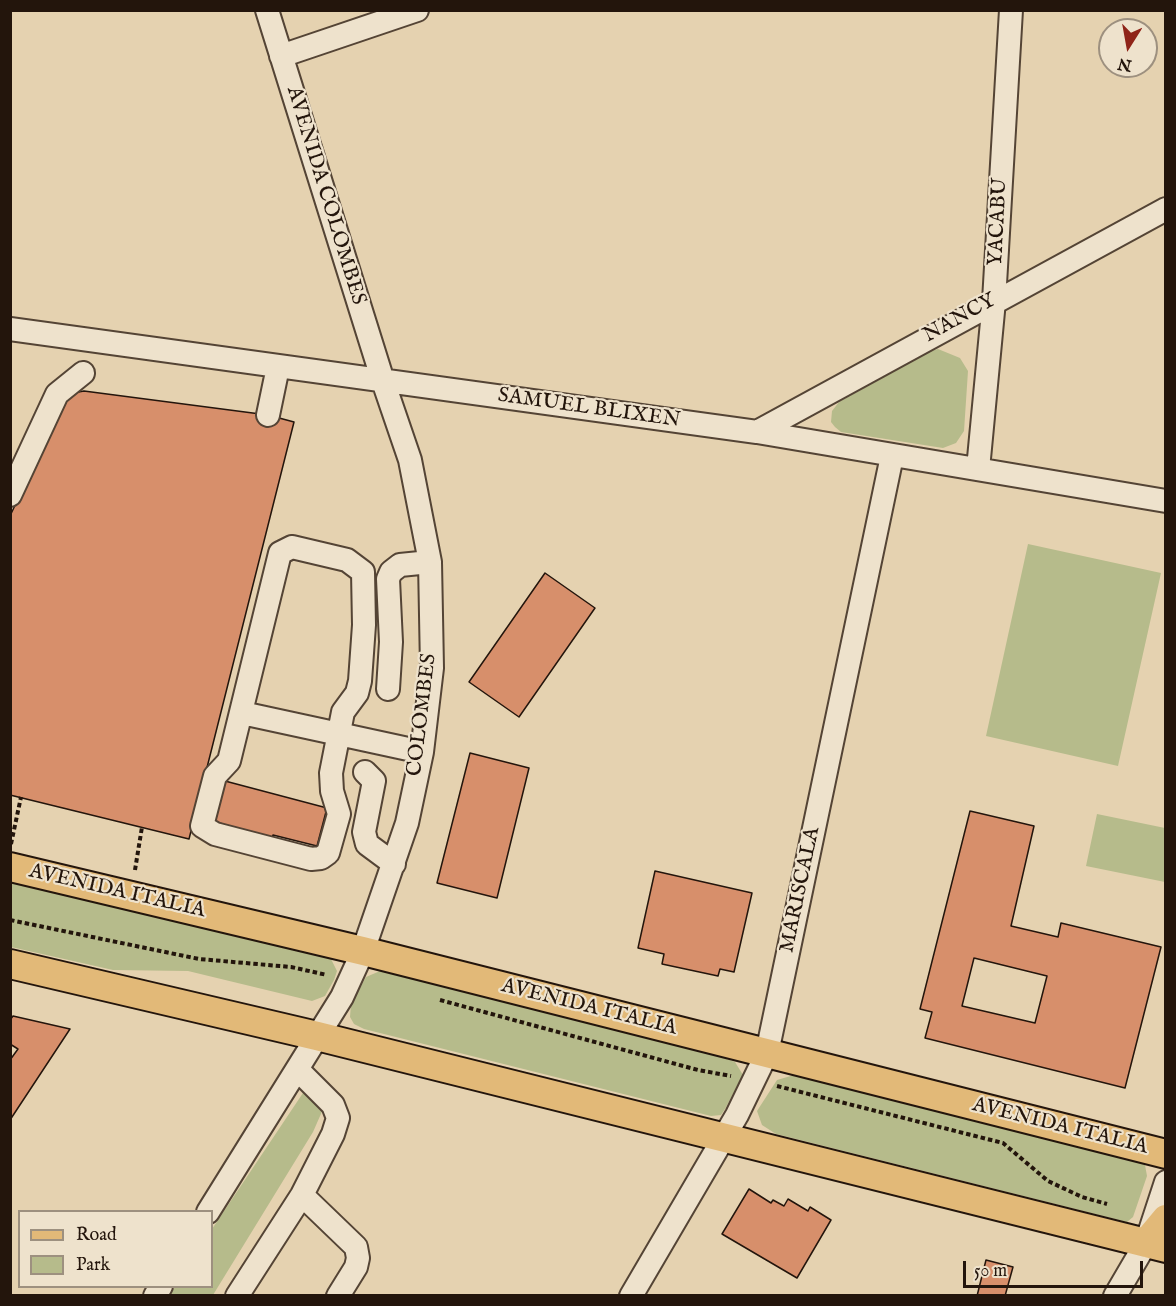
<!DOCTYPE html>
<html>
<head>
<meta charset="utf-8">
<style>
	body { margin:0 }
	#map { position:relative; width:1176px; height:1306px; overflow:hidden; background:#e5d2b0; font-family:"IM FELL English",serif }
	canvas { display:block }
	.frame { position:absolute; inset:0; border:12px solid #23150c; pointer-events:none }
	.legend { position:absolute; left:18px; top:1210px; width:195px; height:78px; box-sizing:border-box; background:#eee2cc; border:2px solid #9d907f; margin:0; padding:8px 10px; list-style:none; font-size:18px; color:#23150c }
	.legend li { display:flex; align-items:center; gap:12px; height:30px }
	.legend b { width:30px; border:2px solid #9d907f }
	.north { position:absolute; left:1098px; top:18px; width:60px; height:60px; box-sizing:border-box; background:#eee2cc; border:2px solid #9d907f; border-radius:50%; rotate:191deg; font-size:16px; font-weight:700; line-height:24px; text-align:center; color:#23150c }
	.north::after { content:''; display:block; margin:auto; width:21px; height:27px; background:#8f2418; clip-path:polygon(50% 0,100% 100%,50% 72%,0 100%) }
	.scale { position:absolute; left:963px; top:1261px; width:180px; height:27px; box-sizing:border-box; border:3px solid #23150c; border-top:0; padding-left:8px; font-size:18px; line-height:21px; white-space:nowrap; color:#23150c; -webkit-text-stroke:4px #eee2cc; paint-order:stroke }
</style>
</head>
<body>
<div id="map">
<canvas width="1176" height="1306"></canvas>
<div class="frame"></div>
<ul class="legend">
<li><b style="height:8px;background:#e2b978"></b>Road</li>
<li><b style="height:16px;background:#b6bb8b"></b>Park</li>
</ul>
<div class="north">N</div>
<div class="scale">50 m</div>
</div>
<script>
const ctx = document.querySelector('canvas').getContext('2d');
ctx.lineJoin = 'round';
function fill(path, color) { ctx.fillStyle = color; ctx.fill(path, 'evenodd'); }
const poly = rows => new Path2D(rows.map(r => 'M' + r).join(''));
function stroke(path, color, width, dash) { ctx.strokeStyle = color; ctx.lineWidth = width; ctx.lineCap = dash ? 'butt' : 'round'; ctx.setLineDash(dash || []); ctx.stroke(path); }
function label(font, color, halo, rows, align = 'center') {
  ctx.font = font + ' "IM FELL English",serif'; ctx.lineWidth = 4.5; ctx.setLineDash([]); ctx.textBaseline = 'middle'; ctx.strokeStyle = halo; ctx.fillStyle = color; for (const [text, x, y, turn = 0] of rows) {
    ctx.save(); ctx.translate(x, y); ctx.rotate((+turn || 0) * Math.PI / 180); ctx.textAlign = isNaN(turn) ? turn : align; if (halo) ctx.strokeText(text, 0, 0); ctx.fillText(text, 0, 0); ctx.restore();
  }
}
const green = poly([
	[938,349,960,358,968,371,964,431,956,443,943,448,841,432,835,427,831,422,832,411,839,402,931,351],
	[1028,544,1161,573,1118,766,986,736],
	[1097,814,1165,828,1165,882,1086,866],
	[11,882,331,959,337,971,334,980,325,996,312,1001,188,971,113,970,11,947],
	[380,971,718,1056,735,1062,743,1075,725,1109,721,1115,711,1116,364,1029,354,1024,350,1017,351,1004,366,977],
	[794,1075,1137,1160,1145,1165,1147,1176,1133,1217,1127,1222,776,1134,762,1125,757,1111,777,1080],
	[307,1087,324,1107,313,1132,213,1295,169,1296,175,1287,212,1286,212,1229]
]);
const building = poly([
	[84,391,268,415,294,422,189,839,10,795,10,516,67,394,84,391],
	[545,573,595,608,519,717,469,682,545,573],
	[470,753,529,768,497,898,437,883,470,753],
	[225,781,327,808,317,846,273,835,271,841,222,828,223,824,215,822,225,781],
	[970,811,1034,826,1011,926,1058,937,1061,923,1161,947,1125,1088,925,1038,932,1012,920,1009,970,811],
	[974,958,1047,976,1035,1023,962,1006,974,958],
	[655,871,752,893,734,972,720,969,718,976,662,964,664,954,638,948,655,871],
	[13,1016,70,1029,10,1120,10,1060,18,1049,10,1044,10,1020,13,1016],
	[749,1189,771,1203,773,1200,784,1206,788,1199,808,1211,810,1207,831,1220,797,1278,722,1234,749,1189],
	[986,1260,1013,1267,1005,1296,977,1296,986,1260]
]);
const path = poly([
	[11,844,21,797],
	[135,870,142,827],
	[10,920,199,959,291,967,327,975],
	[440,1000,698,1070,731,1076],
	[777,1086,1003,1143,1048,1181,1082,1197,1107,1204]
]);
const minor = poly([
	[281,56,417,10],
	[10,329,757,432,1166,501],
	[268,415,278,367],
	[757,432,1166,209],
	[978,469,994,301,1011,10],
	[10,495,57,394,83,373],
	[292,547,347,560,363,572,364,625,360,681,357,693,343,712,331,773,332,791,339,814,328,853,321,858,311,859,215,834,202,826,215,776,229,761,280,553,292,547],
	[388,689,391,642,388,579,391,572,400,565,430,562],
	[242,713,422,752],
	[365,772,374,781,364,832,367,844,394,864],
	[302,1195,356,1247,358,1258,356,1267,338,1296],
	[208,1212,342,997,363,951,407,823,422,752,432,668,430,562,410,460,383,381,267,10],
	[155,1296,161,1286],
	[237,1296,302,1195,333,1134,338,1118,333,1105,298,1070],
	[631,1296,737,1115,767,1053,892,456],
	[1115,1296,1146,1243,1166,1182]
]);
const major = poly([
	[10,867,363,951,1166,1154],
	[10,964,317,1036,1166,1248],
	[1146,1243,1166,1219]
]);
const streetNames = [
	["AVENIDA COLOMBES",325,196,73],
	["YACABU",999,222,-87],
	["NANCY",960,319,-29],
	["SAMUEL BLIXEN",589,409,8],
	["COLOMBES",423,715,-83],
	["MARISCALA",801,890,-78],
	["AVENIDA ITALIA",117,892,13],
	["AVENIDA ITALIA",589,1008,14],
	["AVENIDA ITALIA",1060,1127,14]
];
fill(green, '#b6bb8b');
fill(building, '#d78f6b');
stroke(building, '#23150c', 1.5);
stroke(minor, '#544435', 26);
stroke(major, '#23150c', 32);
stroke(path, '#23150c', 4, [4.5, 3]);
stroke(minor, '#eee2cc', 22);
stroke(major, '#e2b978', 28);
label('21px', '#23150c', '#eee2cc', streetNames);
</script>
</body>
</html>
